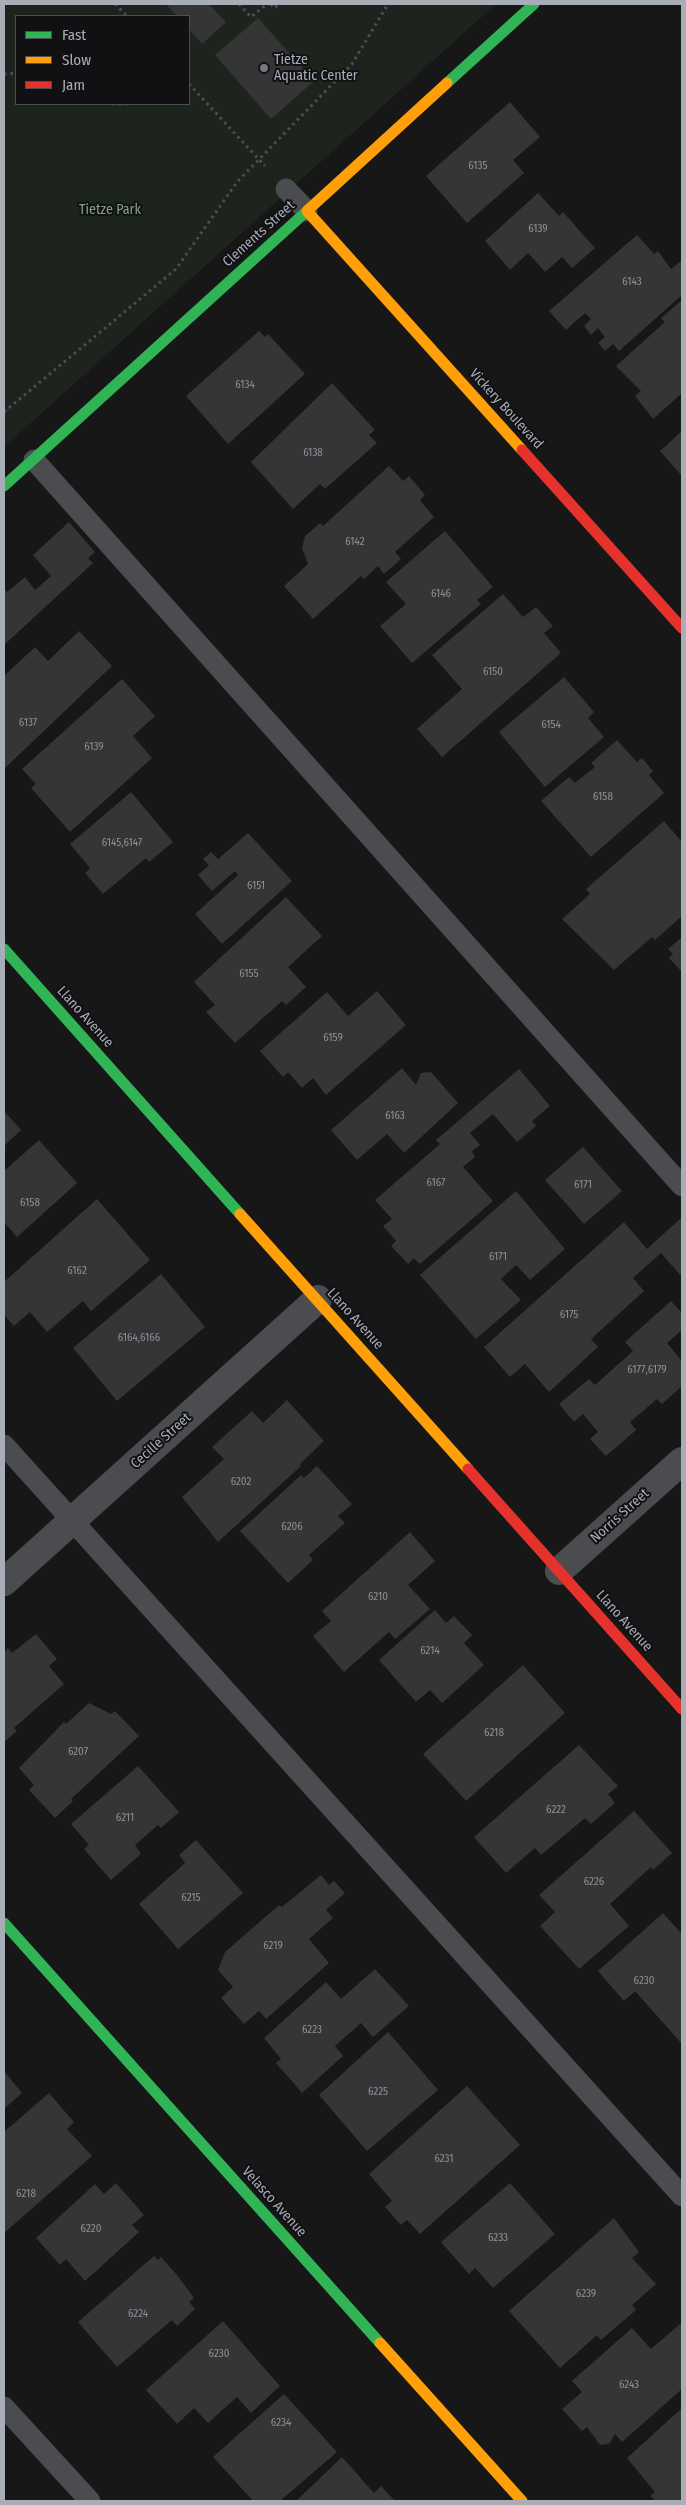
<!DOCTYPE html>
<html>
<head>
<meta charset="utf-8">
<style>
	body { margin:0 }
	#map { position:relative; width:686px; height:2505px; overflow:hidden; background:#171717; font-family:"Fira Sans Condensed",sans-serif }
	canvas { display:block }
	.frame { position:absolute; inset:0; border:5px solid #a8adb8; pointer-events:none }
	.legend { position:absolute; left:15px; top:15px; width:175px; height:90px; box-sizing:border-box; background:#111113; border:1px solid #4d4f55; margin:0; padding:6px 9px; list-style:none; font-size:15px; color:#a8adb8 }
	.legend li { display:flex; align-items:center; gap:10px; height:25px }
	.legend b { width:25px; border:1px solid #4d4f55 }
</style>
</head>
<body>
<div id="map">
<canvas width="686" height="2505"></canvas>
<div class="frame"></div>
<ul class="legend">
<li><b style="height:6px;background:#30b455"></b>Fast</li>
<li><b style="height:6px;background:#ff9f0a"></b>Slow</li>
<li><b style="height:6px;background:#e5322d"></b>Jam</li>
</ul>
</div>
<script>
const ctx = document.querySelector('canvas').getContext('2d');
ctx.lineJoin = 'round';
function fill(path, color) { ctx.fillStyle = color; ctx.fill(path, 'evenodd'); }
const poly = rows => new Path2D(rows.map(r => 'M' + r).join(''));
function stroke(path, color, width, dash) { ctx.strokeStyle = color; ctx.lineWidth = width; ctx.lineCap = dash ? 'butt' : 'round'; ctx.setLineDash(dash || []); ctx.stroke(path); }
function label(font, color, halo, rows, align = 'center') {
  ctx.font = font + ' "Fira Sans Condensed",sans-serif'; ctx.lineWidth = 4; ctx.setLineDash([]); ctx.textBaseline = 'middle'; ctx.strokeStyle = halo; ctx.fillStyle = color; for (const [text, x, y, turn = 0] of rows) {
    ctx.save(); ctx.translate(x, y); ctx.rotate((+turn || 0) * Math.PI / 180); ctx.textAlign = isNaN(turn) ? turn : align; if (halo) ctx.strokeText(text, 0, 0); ctx.fillText(text, 0, 0); ctx.restore();
  }
}
const green = poly([
	[4,4,496,4,4,447],
	[16,16,189,16,189,104,16,104]
]);
const building = poly([
	[166,4,209,4,226,22,202,44,189,29,189,16,177,16],
	[258,18,314,81,271,119,215,55],
	[510,102,540,137,513,160,524,173,467,223,426,176],
	[538,193,559,216,563,212,595,248,572,268,562,257,545,272,528,253,510,270,485,241],
	[637,235,654,254,658,251,671,269,682,260,682,295,619,351,613,344,605,351,598,343,605,337,598,328,591,335,584,326,591,319,585,313,566,330,549,311],
	[682,300,682,393,653,419,635,396,641,391,616,366,665,322,661,318],
	[259,331,265,337,268,334,305,374,228,444,186,396],
	[332,383,375,430,369,435,377,443,325,489,320,484,293,509,251,462],
	[682,431,682,476,660,451],
	[389,466,403,481,409,476,425,495,420,500,434,517,395,552,401,559,384,574,378,566,364,579,361,576,313,619,284,586,308,564,302,548,305,536,320,523,323,526],
	[69,522,95,552,88,558,93,563,4,645,4,588,7,592,25,577,35,590,51,576,33,555],
	[445,531,493,587,477,600,481,604,412,663,380,626,406,604,386,582],
	[503,594,523,617,536,607,553,626,544,633,561,653,442,757,417,729,462,689,432,655],
	[79,631,112,666,4,769,4,676,35,647,48,661],
	[564,677,594,712,588,718,604,737,545,787,499,732],
	[122,679,155,716,133,736,152,758,70,832,31,788,36,784,22,769],
	[617,740,637,762,642,758,653,771,649,775,664,793,591,857,541,801,569,777,575,783,595,767,591,763],
	[131,792,173,842,149,862,146,858,103,894,85,873,90,868,70,844],
	[664,821,682,842,682,916,655,940,652,937,614,970,562,919,590,894,586,889],
	[248,833,292,881,222,944,195,914,238,875,235,871,212,891,198,875,209,865,203,859,211,852,218,859],
	[286,897,322,936,288,967,306,987,286,1005,282,1001,235,1043,206,1012,215,1005,194,982],
	[682,937,682,972,669,958,673,954,668,949],
	[377,991,406,1025,326,1095,313,1078,302,1088,288,1072,283,1077,260,1051,327,992,348,1016],
	[402,1068,416,1085,421,1073,431,1072,458,1103,404,1153,387,1134,357,1160,331,1130],
	[519,1069,550,1106,532,1121,536,1126,517,1142,493,1114,470,1133,480,1145,472,1151,475,1157,463,1167,493,1201,420,1264,414,1258,408,1264,391,1246,396,1241,383,1226,392,1219,375,1200,440,1144,436,1140],
	[4,1111,21,1130,4,1146],
	[39,1140,77,1183,17,1237,4,1222,4,1171],
	[583,1147,622,1191,584,1224,545,1180],
	[516,1191,565,1249,530,1280,516,1265,501,1279,521,1300,476,1339,420,1275],
	[97,1199,150,1260,91,1311,83,1301,47,1332,30,1312,14,1326,4,1315,4,1282],
	[681,1218,682,1273,680,1275,661,1253,633,1278,644,1291,591,1339,598,1347,549,1392,525,1364,510,1377,484,1347,624,1222,647,1249],
	[161,1274,205,1327,117,1401,73,1348],
	[671,1301,682,1313,682,1330,667,1343,682,1361,682,1386,662,1404,657,1399,630,1422,636,1430,606,1456,590,1439,598,1432,583,1414,574,1422,559,1404,589,1379,595,1385,633,1351,625,1342],
	[287,1400,324,1441,300,1464,301,1466,218,1542,182,1497,224,1459,212,1447,252,1411,263,1423],
	[317,1466,352,1504,338,1516,345,1523,309,1555,313,1560,288,1583,240,1531,301,1475,304,1478],
	[410,1532,435,1561,408,1585,430,1609,395,1639,389,1632,344,1672,313,1636,331,1621,322,1611],
	[435,1610,446,1623,454,1616,472,1635,464,1643,484,1665,442,1703,430,1690,416,1702,379,1660],
	[36,1634,57,1659,49,1666,64,1684,14,1728,17,1731,4,1742,4,1653,8,1648,12,1653],
	[523,1665,565,1713,466,1801,423,1754],
	[89,1703,111,1714,115,1711,139,1736,71,1799,73,1801,55,1818,29,1790,34,1785,19,1768,64,1722,66,1724],
	[579,1745,618,1786,608,1794,615,1803,591,1824,585,1818,541,1855,535,1848,506,1873,474,1837],
	[138,1766,179,1812,161,1828,158,1825,135,1845,141,1854,111,1880,84,1849,89,1845,71,1824],
	[634,1811,672,1853,653,1870,651,1867,610,1904,629,1926,579,1969,540,1926,555,1912,539,1895],
	[196,1840,243,1893,178,1949,139,1904,185,1863,179,1855],
	[321,1875,329,1885,334,1881,345,1893,326,1910,333,1918,309,1939,329,1963,266,2019,259,2011,244,2024,221,1998,233,1987,218,1970,225,1952,279,1905,282,1907],
	[663,1913,682,1934,682,2044,635,1991,624,2001,598,1971],
	[375,1969,409,2006,373,2037,361,2023,335,2046,343,2056,302,2093,276,2063,281,2059,264,2038,326,1982,341,1999],
	[388,2032,438,2090,367,2151,319,2095],
	[4,2071,22,2093,4,2109],
	[467,2086,520,2145,420,2234,407,2220,401,2225,385,2207,392,2201,369,2174],
	[49,2093,74,2122,67,2129,92,2156,4,2233,4,2132],
	[116,2183,144,2215,132,2225,139,2232,85,2281,66,2259,60,2265,36,2238,95,2184,104,2194],
	[510,2183,555,2234,493,2288,475,2268,469,2274,441,2242],
	[614,2218,639,2252,632,2258,656,2284,632,2305,636,2310,601,2340,597,2335,560,2368,509,2311],
	[154,2256,158,2260,161,2257,177,2275,194,2298,189,2302,195,2309,177,2326,172,2320,117,2367,78,2322],
	[223,2321,280,2386,251,2413,237,2397,208,2423,194,2408,177,2424,146,2390],
	[680,2324,682,2326,682,2389,622,2442,615,2434,609,2444,600,2445,587,2427,582,2431,562,2409,582,2392,572,2381,632,2328,651,2349],
	[284,2394,337,2452,280,2501,253,2501,213,2457],
	[682,2408,682,2501,656,2501,650,2496,655,2492,627,2458],
	[342,2457,374,2493,381,2486,395,2501,296,2501]
]);
const path = poly([
	[115,4,127,16],
	[239,4,251,17,267,4],
	[271,4,274,8,279,4],
	[4,74,16,73],
	[189,84,265,166],
	[112,104,131,104],
	[4,412,176,269,237,182,352,64,388,4]
]);
const lane = poly([
	[286,189,307,211],
	[34,460,682,1186],
	[4,1445,682,2196],
	[4,2407,90,2501]
]);
const street = poly([
	[559,1571,682,1461],
	[4,1582,318,1299]
]);
const fast = poly([
	[447,83,534,4],
	[4,486,308,210],
	[4,949,240,1214],
	[4,1923,380,2343]
]);
const slow = poly([
	[308,210,447,83],
	[307,211,522,450],
	[240,1214,468,1469],
	[380,2343,522,2501]
]);
const jam = poly([
	[522,450,682,628],
	[468,1469,682,1709]
]);
const markers = [
	[264,68,5,"#757880"]
];
const numberNames = [
	["6135",478,166],
	["6139",538,229],
	["6143",632,282],
	["6134",245,385],
	["6138",313,453],
	["6142",355,542],
	["6146",441,594],
	["6150",493,672],
	["6137",28,723],
	["6154",551,725],
	["6139",94,747],
	["6158",603,797],
	["6145,6147",122,843],
	["6151",256,886],
	["6155",249,974],
	["6159",333,1038],
	["6163",395,1116],
	["6167",436,1183],
	["6171",583,1185],
	["6158",30,1203],
	["6171",498,1257],
	["6162",77,1271],
	["6175",569,1315],
	["6164,6166",139,1338],
	["6177,6179",647,1370],
	["6202",241,1482],
	["6206",292,1527],
	["6210",378,1597],
	["6214",430,1651],
	["6218",494,1733],
	["6207",78,1752],
	["6222",556,1810],
	["6211",125,1818],
	["6226",594,1882],
	["6215",191,1898],
	["6219",273,1946],
	["6230",644,1981],
	["6223",312,2030],
	["6225",378,2092],
	["6231",444,2159],
	["6218",26,2194],
	["6220",91,2229],
	["6233",498,2238],
	["6239",586,2294],
	["6224",138,2314],
	["6230",219,2354],
	["6243",629,2385],
	["6234",281,2423]
];
const poiNames = [
	["Tietze",274,60],
	["Aquatic Center",274,76]
];
const parkNames = [
	["Tietze Park",110,210]
];
const streetNames = [
	["Clements Street",259,234,-42],
	["Vickery Boulevard",506,409,48],
	["Llano Avenue",85,1017,48],
	["Llano Avenue",355,1319,48],
	["Cecille Street",161,1441,-42],
	["Norris Street",620,1516,-42],
	["Llano Avenue",624,1621,48],
	["Velasco Avenue",274,2202,48]
];
fill(green, '#1d241e');
fill(building, '#353536');
stroke(path, '#4d4e52', 3, [2.5, 4]);
stroke(lane, '#4b4c50', 21);
stroke(street, '#4b4c50', 28);
stroke(fast, '#30b455', 11);
stroke(slow, '#ff9f0a', 11);
stroke(jam, '#e5322d', 11);
for (const [x, y, r, color] of markers) { const dot = new Path2D(); dot.arc(x, y, r, 0, 2 * Math.PI); ctx.fillStyle = color; ctx.fill(dot); stroke(dot, '#111113', 2); }
label('11px', '#8b8f98', null, numberNames);
label('14px', '#a8adb8', '#111113', poiNames, 'left');
label('14px', '#7fa381', '#111113', parkNames);
label('14px', '#a8adb8', '#111113', streetNames);
</script>
</body>
</html>
